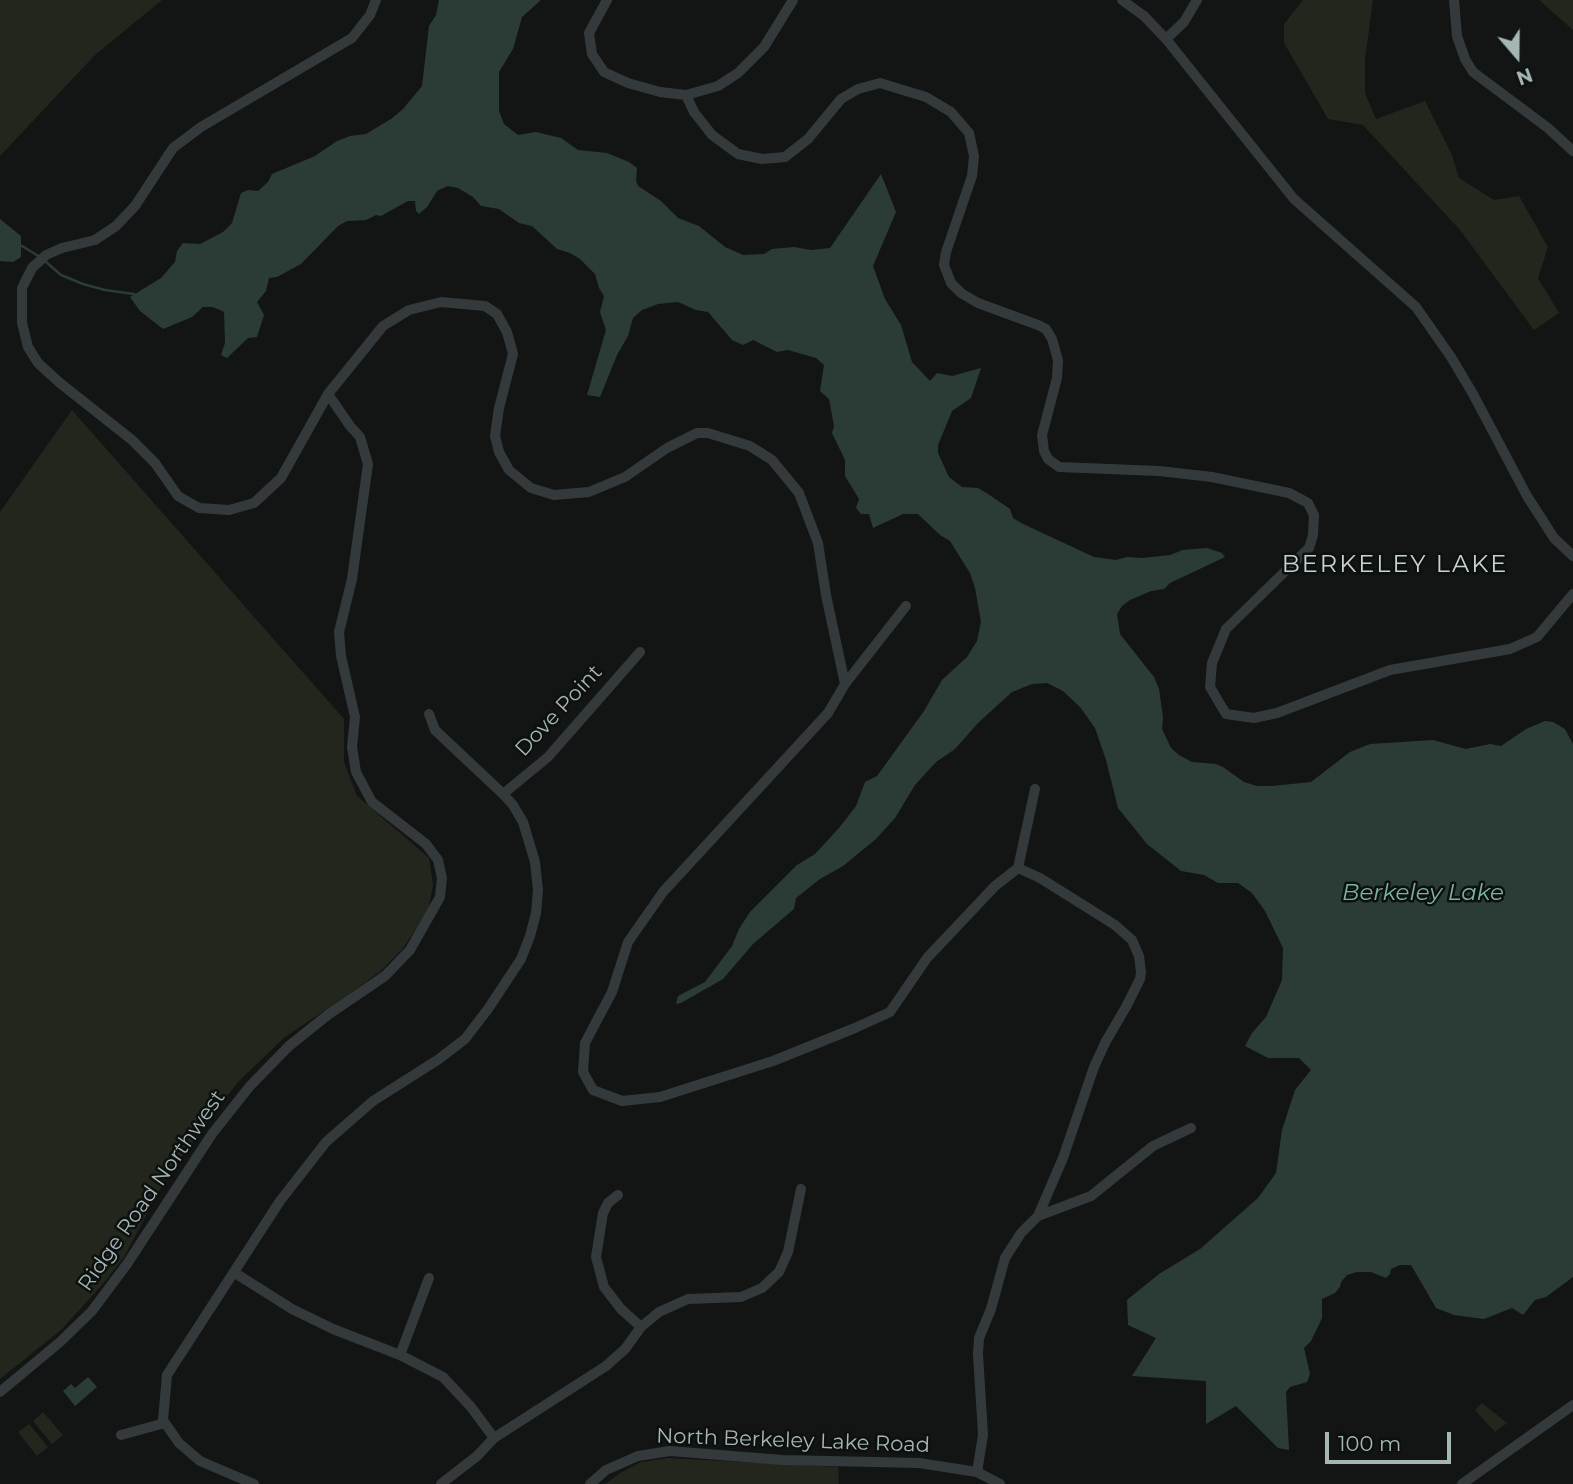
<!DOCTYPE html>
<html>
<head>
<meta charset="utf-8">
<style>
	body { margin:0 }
	#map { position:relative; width:1573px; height:1484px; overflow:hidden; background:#131515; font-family:Montserrat,sans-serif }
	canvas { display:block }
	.north { position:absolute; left:1482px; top:21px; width:70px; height:70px; -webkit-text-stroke:5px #0e1010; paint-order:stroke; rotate:160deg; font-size:19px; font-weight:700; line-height:28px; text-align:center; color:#a4b7b5 }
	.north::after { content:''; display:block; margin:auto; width:24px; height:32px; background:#a4b7b5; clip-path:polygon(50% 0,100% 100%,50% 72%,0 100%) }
	.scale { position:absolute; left:1325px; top:1432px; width:126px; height:32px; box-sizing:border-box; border:4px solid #a4b7b5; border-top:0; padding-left:9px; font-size:21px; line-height:24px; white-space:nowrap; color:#a4b7b5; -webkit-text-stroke:5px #0e1010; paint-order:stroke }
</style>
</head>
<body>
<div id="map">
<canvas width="1573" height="1484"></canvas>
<div class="north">N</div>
<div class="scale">100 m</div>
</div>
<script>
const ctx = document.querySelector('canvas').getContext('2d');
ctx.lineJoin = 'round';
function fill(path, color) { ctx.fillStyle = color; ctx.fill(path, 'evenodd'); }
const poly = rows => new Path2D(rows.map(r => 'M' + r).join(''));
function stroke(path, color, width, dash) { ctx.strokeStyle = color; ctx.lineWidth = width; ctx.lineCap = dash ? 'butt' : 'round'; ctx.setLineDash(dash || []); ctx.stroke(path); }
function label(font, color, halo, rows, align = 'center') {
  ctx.font = font + ' Montserrat,sans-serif'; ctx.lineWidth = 5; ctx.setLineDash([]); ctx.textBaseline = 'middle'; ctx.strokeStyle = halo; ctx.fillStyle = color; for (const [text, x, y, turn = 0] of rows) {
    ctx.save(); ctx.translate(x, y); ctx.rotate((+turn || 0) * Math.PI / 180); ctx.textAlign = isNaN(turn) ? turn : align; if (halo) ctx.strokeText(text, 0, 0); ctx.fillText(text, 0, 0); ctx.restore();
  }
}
const green = poly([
	[0,0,162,0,95,55,0,156],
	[1303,0,1373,0,1365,60,1365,93,1376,119,1425,101,1452,155,1459,178,1494,200,1519,196,1548,247,1538,278,1559,313,1534,330,1460,230,1363,125,1328,119,1284,43,1284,24],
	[1539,0,1573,0,1573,30],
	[72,410,344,719,344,762,357,796,429,858,433,885,428,911,403,948,381,971,352,992,285,1037,237,1083,167,1176,124,1257,102,1285,61,1330,0,1379,0,512],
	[1482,1403,1507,1423,1495,1432,1475,1410],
	[43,1412,63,1435,52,1444,33,1421],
	[29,1424,48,1447,37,1456,18,1432],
	[668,1458,838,1467,839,1484,605,1484,620,1473,641,1462]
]);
const water = poly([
	[439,0,541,0,522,17,513,49,499,72,499,111,504,124,518,135,536,132,561,138,578,150,607,153,629,162,637,168,636,181,638,186,661,201,678,218,699,226,725,247,743,255,764,254,772,249,794,247,811,250,830,248,881,174,896,212,873,266,885,299,901,325,912,362,930,381,937,373,952,376,981,368,971,398,952,411,938,445,938,453,949,477,962,487,978,488,988,494,1010,509,1013,518,1021,523,1094,557,1116,560,1127,557,1142,558,1170,555,1183,550,1207,548,1222,553,1225,557,1170,583,1164,589,1151,591,1130,600,1122,606,1117,614,1120,634,1154,677,1159,689,1163,717,1162,729,1171,748,1179,755,1192,762,1216,764,1223,767,1244,782,1257,786,1272,786,1311,782,1350,752,1370,744,1433,740,1466,749,1490,744,1501,746,1526,729,1545,721,1553,722,1565,729,1573,744,1573,1277,1546,1297,1535,1300,1523,1315,1512,1308,1484,1319,1454,1315,1436,1308,1411,1265,1400,1265,1391,1269,1390,1274,1386,1278,1371,1272,1357,1272,1347,1275,1341,1282,1340,1287,1335,1293,1322,1299,1322,1318,1311,1341,1304,1348,1310,1374,1307,1382,1290,1387,1286,1392,1289,1450,1278,1448,1236,1406,1206,1424,1206,1381,1132,1376,1156,1338,1128,1325,1127,1300,1159,1274,1200,1249,1258,1198,1276,1173,1282,1130,1295,1090,1311,1070,1299,1058,1268,1058,1245,1046,1252,1033,1266,1017,1282,980,1283,948,1265,911,1252,893,1238,883,1218,883,1204,875,1181,871,1147,844,1118,808,1106,760,1095,728,1080,707,1063,691,1047,683,1032,684,1012,692,978,723,955,749,936,762,915,785,895,818,876,839,843,866,820,879,796,898,794,909,753,944,723,979,681,1003,676,1004,678,996,705,982,732,946,739,929,750,912,797,865,815,854,839,828,856,806,865,782,877,776,924,711,942,680,967,657,977,641,981,622,975,588,970,573,950,541,940,535,918,514,903,514,873,528,869,514,861,514,856,508,859,499,845,476,845,460,832,433,834,426,829,399,820,391,824,365,816,358,788,350,777,352,753,340,743,345,732,340,708,312,696,310,678,302,658,304,642,310,633,318,628,336,617,355,600,397,587,395,606,330,600,312,604,296,599,288,595,274,580,259,570,253,557,249,532,226,519,223,499,209,481,206,473,197,458,188,448,186,437,191,427,207,419,214,416,211,415,201,408,201,381,216,376,215,366,220,347,221,338,226,301,264,277,277,269,278,266,291,257,302,264,315,257,337,248,338,227,358,221,355,225,343,224,312,213,307,203,307,192,317,163,329,140,311,130,297,161,278,175,262,177,251,183,243,200,244,223,232,232,223,241,193,248,190,258,191,268,182,272,174,315,156,337,141,350,136,366,134,391,119,403,109,422,86,429,26,436,15],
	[0,219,21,236,21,257,13,262,0,261],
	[88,1377,97,1387,75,1406,63,1391,71,1384,75,1388]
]);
const stream = poly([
	[22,246,40,257],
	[45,261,61,275,83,284,105,290,134,294]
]);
const minor = poly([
	[376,0,370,15,352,38,201,127,173,148,135,206,116,226,95,240,62,248,46,255,32,268,22,288,22,323,28,347,38,363,60,383,132,440,155,463,178,496,199,508,229,510,254,503,281,478,328,394,383,326,409,310,441,302,485,306,497,314,507,332,513,354,499,408,495,436,499,452,509,470,531,488,554,495,589,492,625,477,667,448,697,433,708,433,750,446,772,460,799,493,818,543,826,595,845,684,828,713,663,892,628,942,612,992,585,1043,583,1072,593,1090,622,1101,660,1097,773,1061,855,1028,890,1012,927,958,995,886,1018,868,1040,878,1115,925,1132,940,1139,956,1141,972,1140,979,1126,1007,1106,1041,1094,1067,1063,1158,1038,1216,1021,1233,1005,1258,991,1309,979,1338,978,1354,983,1435,977,1472],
	[607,0,589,33,592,54,604,72,628,83,660,92,686,95,718,86,738,73,764,47,793,0],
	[1122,0,1144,16,1166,39,1294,199,1416,307,1451,357,1473,394,1527,496,1554,538,1573,556],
	[1454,0,1457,36,1465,59,1473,72,1548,128,1573,151],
	[1166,39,1184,22,1197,0],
	[686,95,694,112,712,135,738,154,762,159,785,157,808,139,841,99,858,89,880,83,926,97,951,112,969,133,974,156,972,176,946,252,944,265,951,283,961,293,978,303,1038,325,1046,329,1052,339,1058,360,1057,378,1042,435,1044,451,1048,459,1059,467,1159,471,1212,477,1289,493,1308,503,1314,515,1313,535,1309,548,1226,629,1212,663,1210,687,1226,714,1254,718,1277,713,1390,670,1510,649,1537,637,1573,594],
	[845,684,906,606],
	[503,794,548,757,640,652],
	[1018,868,1035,789],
	[618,1195,608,1203,603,1213,596,1257,604,1287,621,1309,641,1327],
	[1038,1216,1091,1196,1153,1146,1191,1128],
	[235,1273,292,1309,333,1329,400,1355,443,1377,471,1407,494,1438],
	[400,1355,429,1278],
	[0,1392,60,1342,92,1311,127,1264,212,1134,250,1086,289,1046,329,1014,385,976,410,950,440,897,442,878,438,860,426,844,372,802,356,772,352,747,355,717,341,656,339,632,352,579,368,464,360,437,350,426,328,394],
	[121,1435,165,1423],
	[254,1484,200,1461,179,1443,163,1420,167,1375,280,1201,326,1142,373,1101,439,1059,465,1039,488,1009,521,959,530,936,536,913,538,890,535,862,523,822,513,805,503,794,435,730,429,714],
	[441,1484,477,1456,494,1438,606,1366,625,1349,641,1327,659,1312,688,1299,741,1297,762,1288,779,1272,788,1252,801,1189],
	[590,1484,606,1470,638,1456,670,1451,782,1460,919,1463,977,1472,1000,1484],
	[1462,1484,1573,1405]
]);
const streetNames = [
	["Dove Point",559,711,-47],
	["Ridge Road Northwest",152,1191,-55],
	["North Berkeley Lake Road",793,1441,2]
];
const waterNames = [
	["Berkeley Lake",1423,893]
];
const quarterNames = [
	["BERKELEY LAKE",1395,565]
];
fill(green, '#23261d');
fill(water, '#2b3c36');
stroke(stream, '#2b3c36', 2.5);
stroke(minor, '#343a3b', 10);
label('21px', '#a4b7b5', '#0e1010', streetNames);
label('italic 23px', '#78b5a1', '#0e1010', waterNames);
ctx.letterSpacing = '2px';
label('24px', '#c5d2d2', '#0e1010', quarterNames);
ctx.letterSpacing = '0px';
</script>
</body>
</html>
